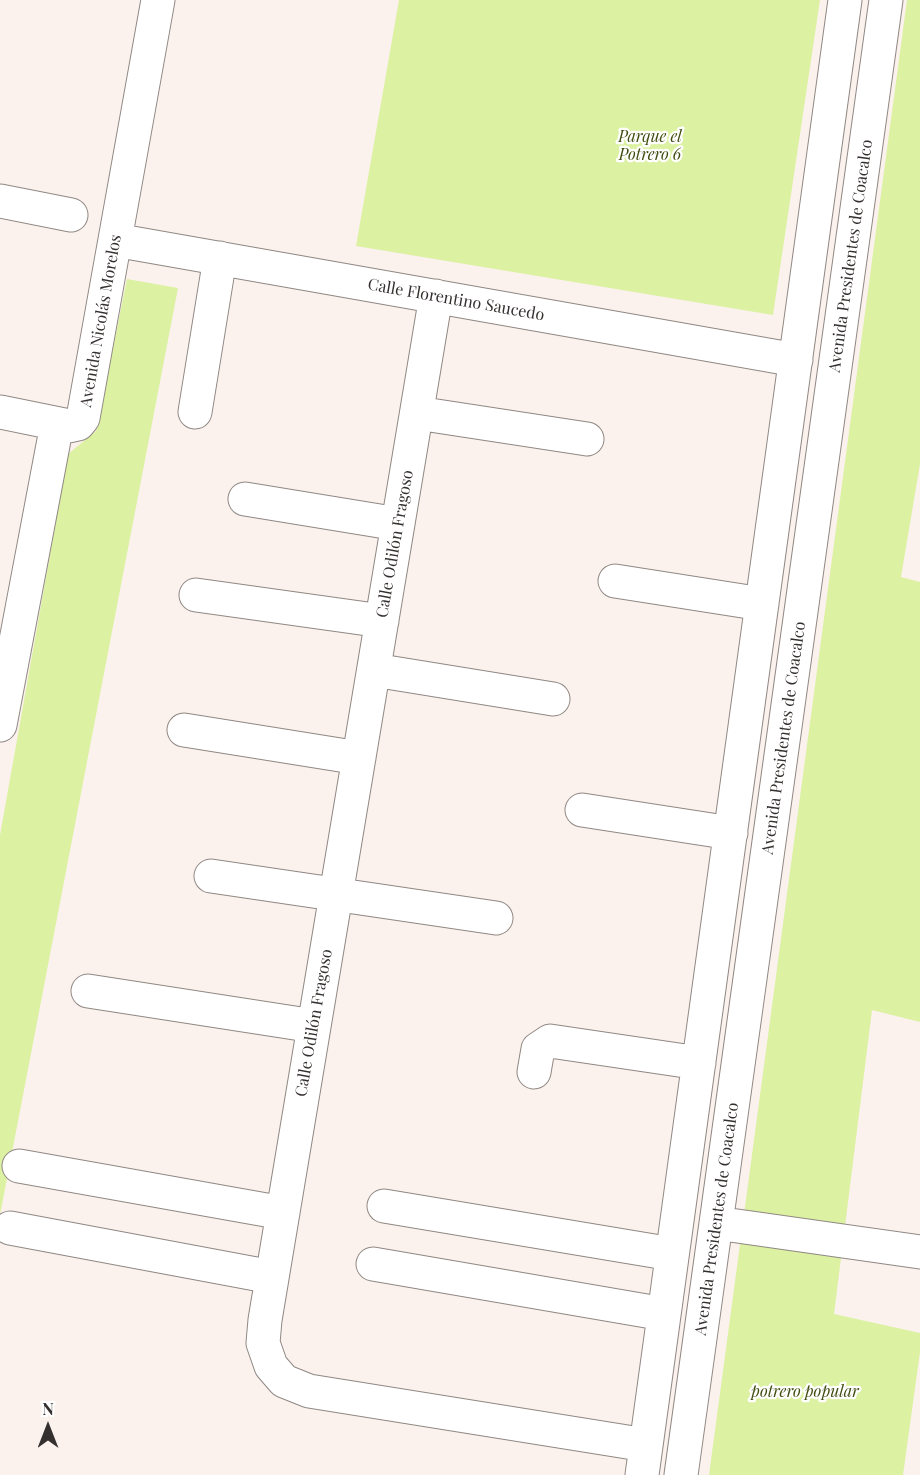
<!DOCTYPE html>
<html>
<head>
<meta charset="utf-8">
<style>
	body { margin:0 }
	#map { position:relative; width:920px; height:1475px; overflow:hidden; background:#fbf2ee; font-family:"Playfair Display",serif }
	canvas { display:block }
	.north { position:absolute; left:18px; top:1397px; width:60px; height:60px; -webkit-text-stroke:4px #fff; paint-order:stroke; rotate:0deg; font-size:16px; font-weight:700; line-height:24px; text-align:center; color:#34302f }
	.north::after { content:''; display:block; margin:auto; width:21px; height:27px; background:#34302f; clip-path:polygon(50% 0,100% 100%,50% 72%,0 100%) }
</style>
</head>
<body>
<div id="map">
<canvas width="920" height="1475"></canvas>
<div class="north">N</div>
</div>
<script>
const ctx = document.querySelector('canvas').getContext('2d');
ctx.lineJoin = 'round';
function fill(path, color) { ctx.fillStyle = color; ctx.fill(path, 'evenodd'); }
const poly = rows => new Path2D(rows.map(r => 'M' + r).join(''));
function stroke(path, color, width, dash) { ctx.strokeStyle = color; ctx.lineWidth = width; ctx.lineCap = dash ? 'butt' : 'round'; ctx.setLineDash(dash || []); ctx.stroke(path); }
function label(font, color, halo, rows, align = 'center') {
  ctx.font = font + ' "Playfair Display",serif'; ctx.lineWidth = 4.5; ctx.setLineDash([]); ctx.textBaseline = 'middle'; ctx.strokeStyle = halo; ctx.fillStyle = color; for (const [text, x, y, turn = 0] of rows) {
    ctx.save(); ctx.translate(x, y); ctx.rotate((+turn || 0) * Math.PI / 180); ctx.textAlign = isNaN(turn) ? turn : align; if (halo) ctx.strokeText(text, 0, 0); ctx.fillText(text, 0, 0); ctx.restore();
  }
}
const green = poly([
	[399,0,820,0,773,315,356,246],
	[907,0,920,0,920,464,901,577,920,582,920,1022,872,1010,834,1314,920,1333,920,1352,903,1475,709,1475],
	[127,279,178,288,0,1215,0,835,68,454,96,431]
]);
const minor = poly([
	[0,201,71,215],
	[115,240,796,360],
	[436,296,265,1320,263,1343,271,1366,284,1381,309,1391,646,1445],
	[0,412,69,426,78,424,83,418,158,0],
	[195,412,220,258],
	[417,413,587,439],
	[245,499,398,524],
	[615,581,762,604],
	[196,595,382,621],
	[374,670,553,699],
	[0,725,57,424],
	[184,730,359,758],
	[582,810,731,833],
	[211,876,496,918],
	[88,991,314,1026],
	[534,1072,538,1049,550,1041,699,1063],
	[19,1166,283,1213],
	[384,1206,672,1254],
	[716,1223,920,1252],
	[10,1228,272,1277],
	[373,1264,664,1314],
	[642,1475,845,0],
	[681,1475,886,0]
]);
const parkNames = [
	["Parque el",650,137],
	["Potrero 6",650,155],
	["potrero popular",805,1392]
];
const streetNames = [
	["Avenida Presidentes de Coacalco",851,256,-82],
	["Calle Florentino Saucedo",456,300,10],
	["Avenida Nicolás Morelos",101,321,-80],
	["Calle Odilón Fragoso",395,544,-80],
	["Avenida Presidentes de Coacalco",784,738,-82],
	["Calle Odilón Fragoso",314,1023,-80],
	["Avenida Presidentes de Coacalco",717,1219,-82]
];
fill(green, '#dcf1a1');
stroke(minor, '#908884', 35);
stroke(minor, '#fff', 33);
label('italic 16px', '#404c10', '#fff', parkNames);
label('16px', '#34302f', '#fff', streetNames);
</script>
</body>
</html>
